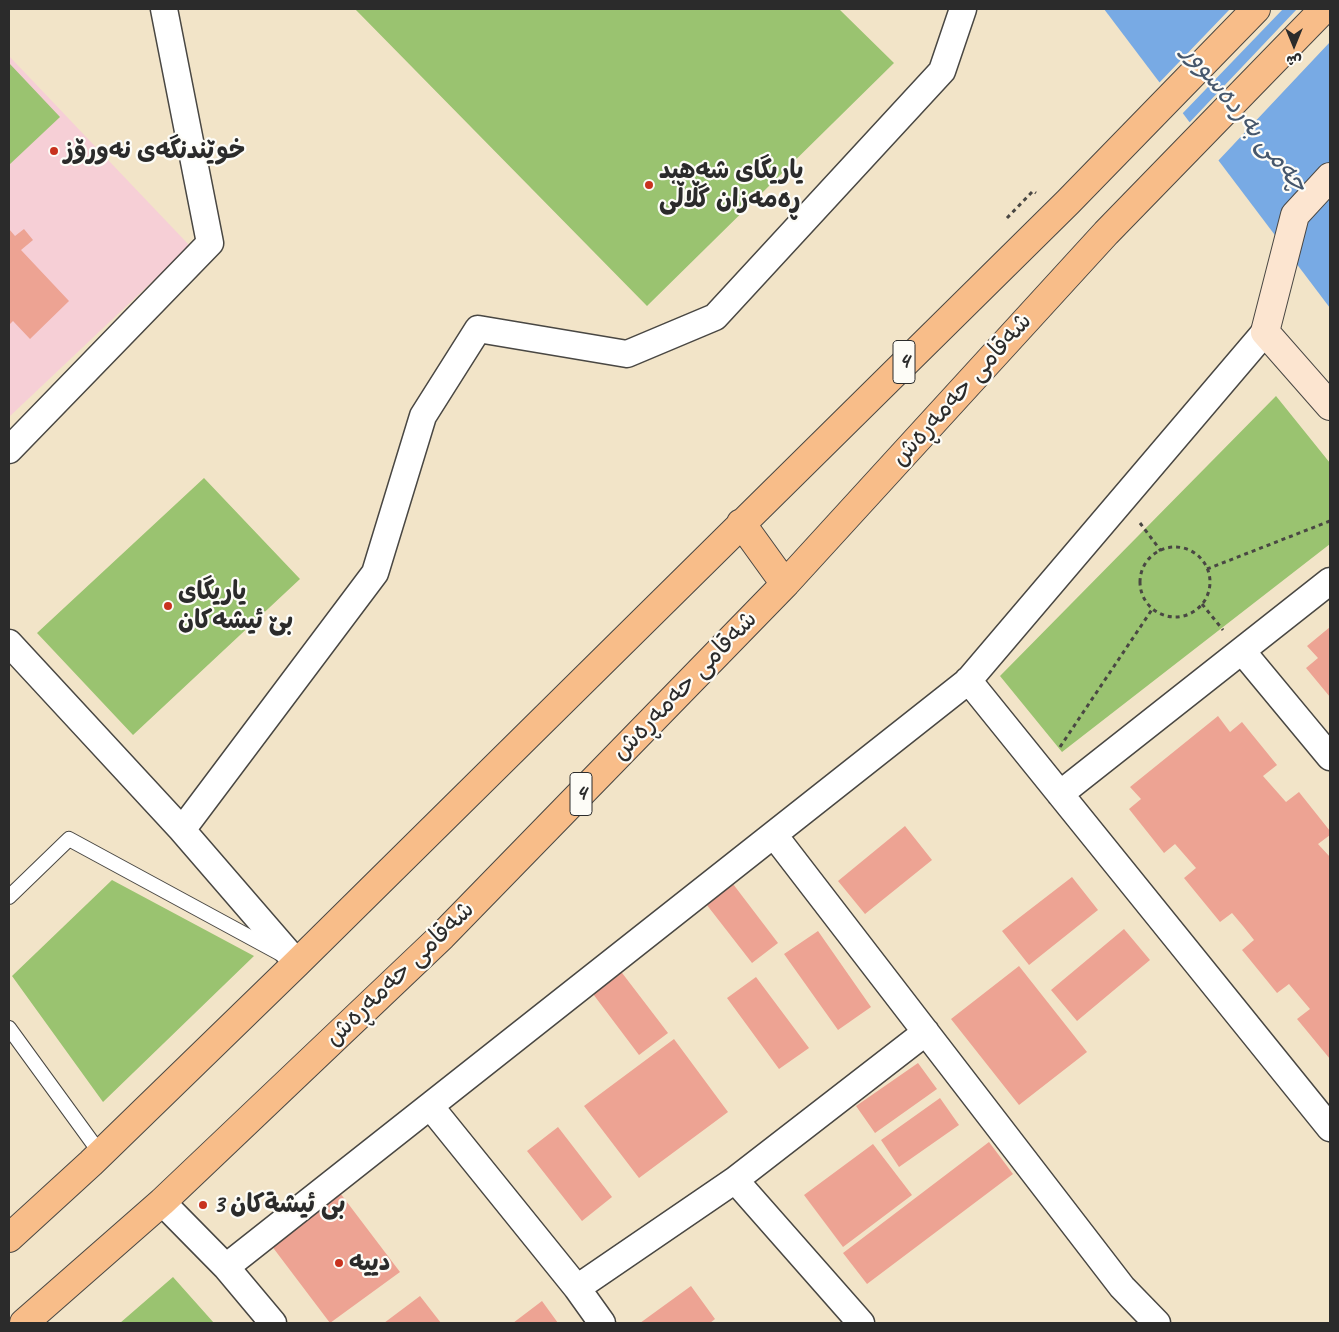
<!DOCTYPE html>
<html>
<head>
<meta charset="utf-8">
<style>
	body { margin:0 }
	#map { position:relative; width:1339px; height:1332px; overflow:hidden; background:#f2e4c8; font-family:Caveat,"Playpen Sans Arabic",sans-serif }
	canvas { display:block }
	.frame { position:absolute; inset:0; border:10px solid #2b2b2b; pointer-events:none }
	.north { position:absolute; left:1269px; top:20px; width:50px; height:50px; -webkit-text-stroke:4px #fdfcf7; paint-order:stroke; rotate:180deg; font-size:14px; font-weight:700; line-height:20px; text-align:center; color:#2b2b2b }
	.north::after { content:''; display:block; margin:auto; width:18px; height:22px; background:#2b2b2b; clip-path:polygon(50% 0,100% 100%,50% 72%,0 100%) }
</style>
</head>
<body>
<div id="map">
<canvas width="1339" height="1332"></canvas>
<div class="frame"></div>
<div class="north">ش</div>
</div>
<script>
const ctx = document.querySelector('canvas').getContext('2d');
ctx.lineJoin = 'round';
function fill(path, color) { ctx.fillStyle = color; ctx.fill(path, 'evenodd'); }
const poly = rows => new Path2D(rows.map(r => 'M' + r).join(''));
function stroke(path, color, width, dash) { ctx.strokeStyle = color; ctx.lineWidth = width; ctx.lineCap = dash ? 'butt' : 'round'; ctx.setLineDash(dash || []); ctx.stroke(path); }
function label(font, color, halo, rows, align = 'center') {
  ctx.font = font + ' Caveat,"Playpen Sans Arabic",sans-serif'; ctx.lineWidth = 4.5; ctx.setLineDash([]); ctx.textBaseline = 'middle'; ctx.strokeStyle = halo; ctx.fillStyle = color; for (const [text, x, y, turn = 0] of rows) {
    ctx.save(); ctx.translate(x, y); ctx.rotate((+turn || 0) * Math.PI / 180); ctx.textAlign = isNaN(turn) ? turn : align; if (halo) ctx.strokeText(text, 0, 0); ctx.fillText(text, 0, 0); ctx.restore();
  }
}
const built = poly([
	[9,56,190,246,9,417]
]);
const green = poly([
	[355,9,839,9,894,63,647,306],
	[9,63,60,117,9,165],
	[1276,396,1330,463,1330,544,1062,752,1000,676],
	[204,478,300,579,133,735,37,633],
	[112,880,254,956,103,1102,12,976],
	[173,1277,214,1323,120,1323]
]);
const water = poly([
	[1104,9,1312,9,1330,28,1330,308]
]);
const pier = poly([
	[1230,9,1283,9,1181,115,1158,84],
	[1297,9,1316,9,1330,24,1330,42,1217,162,1188,124]
]);
const building = poly([
	[9,229,15,236,24,229,33,240,21,250,69,301,30,339,13,321,9,325],
	[1330,627,1330,697,1306,668,1318,658,1307,646],
	[1218,716,1230,732,1242,722,1277,765,1263,776,1286,802,1299,792,1330,831,1330,835,1318,844,1330,857,1330,1059,1297,1019,1310,1009,1299,996,1289,984,1277,993,1242,950,1254,940,1243,926,1232,913,1220,922,1184,878,1196,868,1175,844,1164,853,1129,809,1141,799,1130,787],
	[905,826,932,860,865,914,838,881],
	[1072,877,1098,910,1029,965,1002,931],
	[730,880,778,943,752,963,703,900],
	[1124,929,1150,960,1077,1021,1051,990],
	[818,931,871,1007,838,1030,784,954],
	[616,965,668,1033,639,1055,587,986],
	[1019,966,1087,1052,1019,1105,951,1019],
	[756,977,809,1048,779,1069,727,998],
	[674,1039,728,1112,639,1178,584,1106],
	[918,1063,937,1089,875,1133,856,1106],
	[940,1098,959,1125,899,1167,881,1140],
	[558,1127,612,1197,582,1221,527,1151],
	[989,1142,1013,1174,867,1284,843,1253],
	[873,1144,912,1195,843,1247,804,1195],
	[337,1189,400,1272,330,1323,268,1241],
	[691,1286,715,1319,710,1323,640,1323],
	[420,1296,441,1323,384,1323],
	[542,1301,558,1323,513,1323]
]);
const path = poly([
	[1007,218,1033,191,1036,193],
	[1140,523,1161,551],
	'1140 582a35 35 0 1 1 70 0a35 35 0 1 1-70 0Z',
	[1207,569,1330,521],
	[1202,604,1223,630],
	[1060,747,1153,608]
]);
const lane = poly([
	[9,897,69,839,281,954],
	[9,1028,100,1153]
]);
const street = poly([
	[9,450,210,243,164,9],
	[9,643,182,830,297,963],
	[1242,651,1330,757],
	[968,680,1330,1128],
	[1060,794,1330,581],
	[182,830,375,573,423,416,478,329,627,354,715,317,942,71,963,9],
	[774,835,1122,1287,1157,1323],
	[430,1106,577,1288],
	[162,1202,226,1267,273,1323],
	[226,1267,968,681,1265,332],
	[602,1323,577,1288,735,1180],
	[861,1323,735,1180,926,1032]
]);
const secondary = poly([
	[1330,177,1295,215,1265,332,1330,406]
]);
const highway = poly([
	[741,523,785,584],
	[9,1238,91,1163,297,963,1068,202,1256,9],
	[24,1323,162,1202,442,936,785,584,1106,233,1324,9]
]);
const markers = [
	[54,151,5,"#c8321e"],
	[649,185,5,"#c8321e"],
	[168,606,5,"#c8321e"],
	[203,1205,5,"#c8321e"],
	[339,1263,5,"#c8321e"]
];
const shields = [
	[904,362,22],
	[581,794,22]
];
const shieldNames = [
	["4",904,362],
	["4",581,794]
];
const poiNames = [
	["خوێندنگەی نەورۆز",64,151],
	["یاریگای شەهید",659,171],
	["ڕەمەزان گڵاڵی",659,200],
	["یاریگای",178,592],
	["بێ ئیشەکان",178,621],
	["بى ئيشةكان 3",213,1205],
	["دییە",349,1263]
];
const streetNames = [
	["شەقامی حەمەڕەش",962,390,-48],
	["شەقامی حەمەڕەش",685,686,-46],
	["شەقامی حەمەڕەش",400,974,-44]
];
const waterNames = [
	["چەمی بەردەسوور",1245,119,51]
];
fill(built, '#f6cfd6');
fill(green, '#9ac370');
fill(water, '#78aae4');
fill(pier, '#f2e4c8');
fill(building, '#eda393');
stroke(lane, '#494743', 16);
stroke(street, '#494743', 29);
stroke(secondary, '#494743', 30);
stroke(highway, '#494743', 30);
stroke(path, '#494743', 3, [4, 4]);
stroke(lane, '#fff', 14);
stroke(street, '#fff', 26);
stroke(secondary, '#fce5d0', 28);
stroke(highway, '#f8bd89', 28);
for (const [x, y, r, color] of markers) { const dot = new Path2D(); dot.arc(x, y, r, 0, 2 * Math.PI); ctx.fillStyle = color; ctx.fill(dot); stroke(dot, '#fdfcf7', 2); }
for (const [x, y, w] of shields) { const box = new Path2D(); box.roundRect(x - w / 2, y - 21.5, w, 43, 4); ctx.fillStyle = '#fdfcf7'; ctx.fill(box); stroke(box, '#2b2b2b', 1); }
label('bold 24px', '#2b2b2b', null, shieldNames);
label('bold 25px', '#2b2b2b', '#fdfcf7', poiNames, 'left');
label('25px', '#2b2b2b', '#fdfcf7', streetNames);
label('italic 26px', '#46576c', '#fdfcf7', waterNames);
</script>
</body>
</html>
